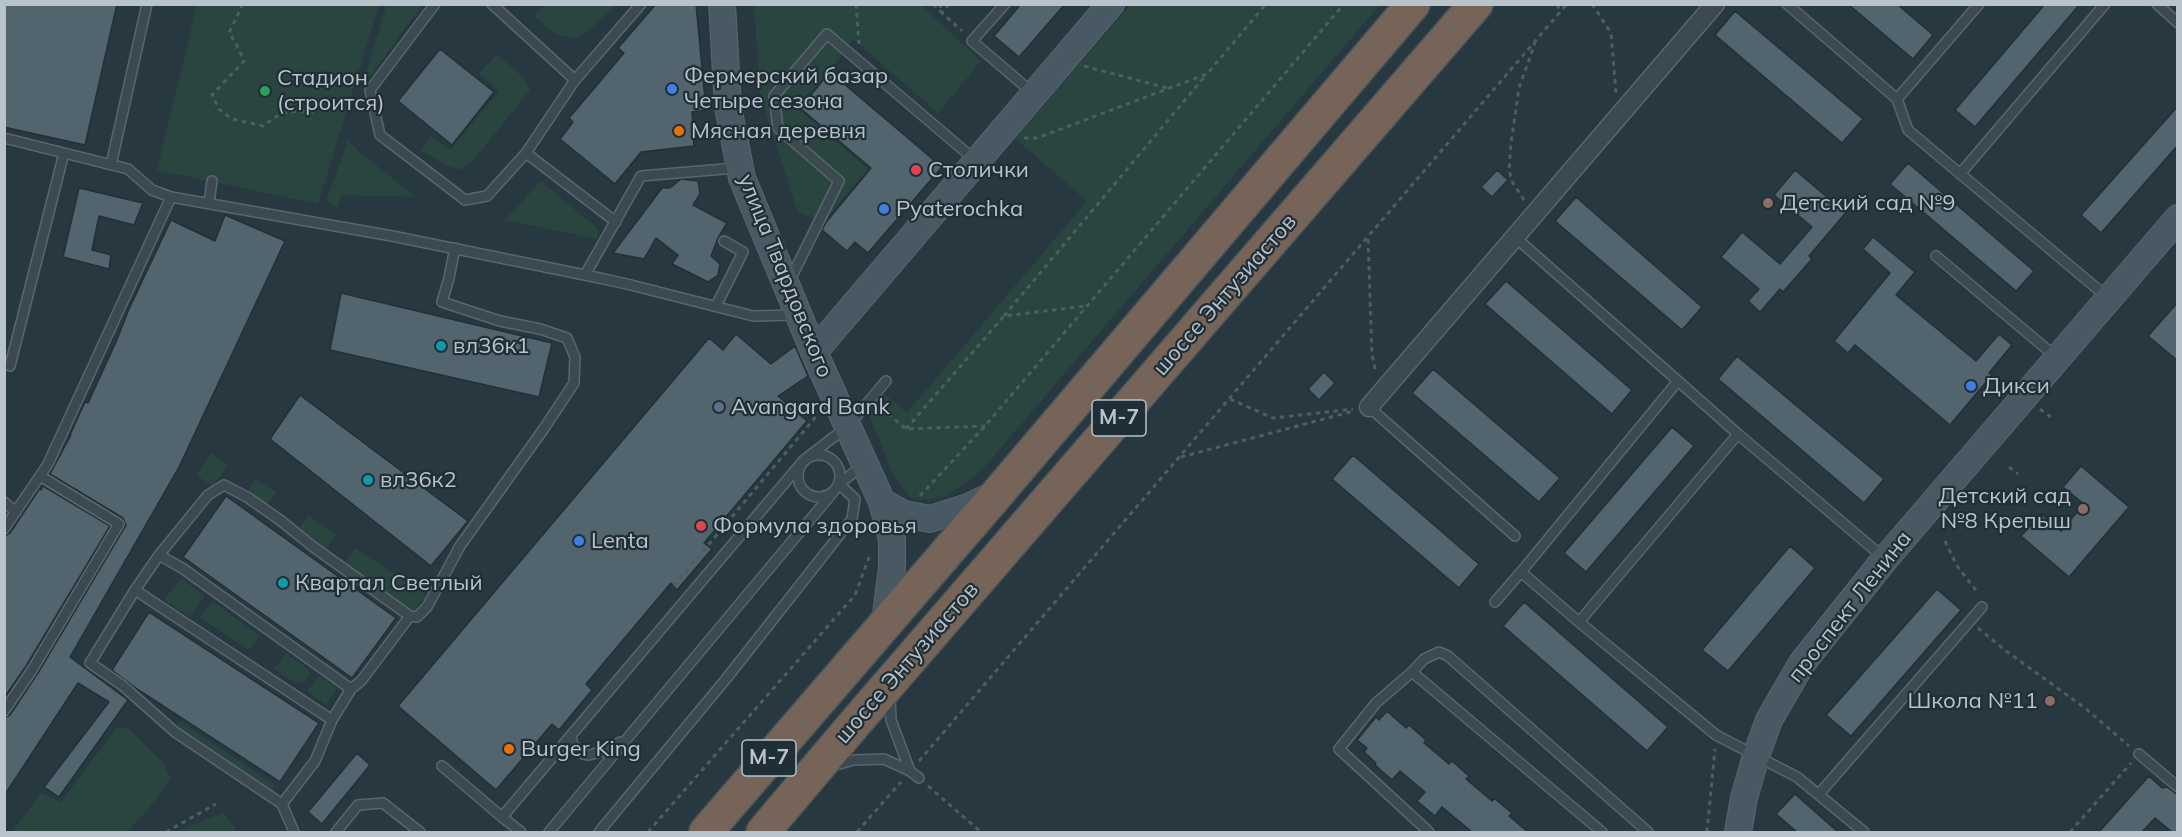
<!DOCTYPE html>
<html>
<head>
<meta charset="utf-8">
<style>
	body { margin:0 }
	#map { position:relative; width:2182px; height:837px; overflow:hidden; background:#273841; font-family:Mulish,sans-serif }
	canvas { display:block }
	.frame { position:absolute; inset:0; border:6px solid #b8c3cb; pointer-events:none }
</style>
</head>
<body>
<div id="map">
<canvas width="2182" height="837"></canvas>
<div class="frame"></div>
</div>
<script>
const ctx = document.querySelector('canvas').getContext('2d');
ctx.lineJoin = 'round';
function fill(path, color) { ctx.fillStyle = color; ctx.fill(path, 'evenodd'); }
const poly = rows => new Path2D(rows.map(r => 'M' + r).join(''));
function stroke(path, color, width, dash) { ctx.strokeStyle = color; ctx.lineWidth = width; ctx.lineCap = dash ? 'butt' : 'round'; ctx.setLineDash(dash || []); ctx.stroke(path); }
function label(font, color, halo, rows, align = 'center') {
  ctx.font = font + ' Mulish,sans-serif'; ctx.lineWidth = 4.5; ctx.setLineDash([]); ctx.textBaseline = 'middle'; ctx.strokeStyle = halo; ctx.fillStyle = color; for (const [text, x, y, turn = 0] of rows) {
    ctx.save(); ctx.translate(x, y); ctx.rotate((+turn || 0) * Math.PI / 180); ctx.textAlign = isNaN(turn) ? turn : align; if (halo) ctx.strokeText(text, 0, 0); ctx.fillText(text, 0, 0); ctx.restore();
  }
}
const green = poly([
	[197,5,379,5,318,204,157,170],
	[386,5,422,5,361,89,384,14],
	[546,5,546,4,616,5,589,30,576,39,555,34,534,16],
	[754,5,921,5,981,61,938,113,853,39,841,56,797,108,868,169,820,226,818,233,814,218,798,213,760,95],
	[1130,5,1380,5,981,471,946,496,927,500,910,497,893,474,867,409,882,392,907,413,1087,201,1015,138],
	[497,54,524,78,530,90,472,162,461,170,448,166,420,150,432,136,450,150,499,91,479,73],
	[348,140,357,150,416,197,341,195,338,208,326,202],
	[541,181,599,230,597,239,505,220],
	[211,453,228,466,212,486,196,475],
	[255,479,276,492,266,507,247,494],
	[308,515,336,535,325,551,298,530],
	[355,548,427,596,414,610,344,563],
	[183,561,347,679,346,682,183,564],
	[181,578,205,596,190,616,164,600],
	[212,601,260,636,249,650,200,618],
	[286,653,307,668,311,675,301,683,295,683,274,669],
	[319,676,337,688,326,705,307,691],
	[180,721,275,785,271,792,177,727],
	[117,727,129,729,163,763,171,779,149,808,128,831,130,832,12,832,41,793,61,802],
	[224,813,238,832,176,832,190,826]
]);
const building = poly([
	[4,4,117,4,85,145,4,127,4,4],
	[656,4,696,4,706,110,692,112,694,146,641,152,615,184,560,139,573,122,569,118,624,53,618,48,656,4],
	[1021,4,1065,4,1019,57,994,36,1021,4],
	[1848,4,1897,4,1933,35,1913,59,1848,4],
	[2045,4,2080,4,1975,127,1955,110,2045,4],
	[1735,11,1863,119,1842,143,1715,35,1735,11],
	[440,49,494,92,452,145,398,101,440,49],
	[830,72,942,167,868,253,855,242,847,251,822,230,827,221,871,168,800,108,830,72],
	[2178,106,2178,145,2101,233,2081,215,2178,106],
	[1908,163,2034,271,2016,291,1890,184,1908,163],
	[1497,170,1508,180,1492,197,1481,187,1497,170],
	[1795,170,1833,202,1835,200,1848,210,1809,256,1812,259,1783,292,1780,289,1760,312,1748,301,1759,289,1721,257,1742,232,1780,264,1812,227,1774,195,1795,170],
	[681,179,698,181,700,194,693,205,727,223,718,238,711,256,720,264,718,275,708,282,672,264,678,255,656,238,644,259,613,253,662,188,670,188,681,179],
	[79,188,143,203,134,225,99,216,92,250,111,255,109,269,63,257,79,188],
	[1576,197,1702,307,1682,330,1555,221,1576,197],
	[225,215,285,241,179,467,70,657,128,700,59,797,44,787,109,702,78,683,4,796,4,718,10,715,38,673,126,525,123,518,50,474,71,435,70,435,85,402,88,403,116,342,129,309,171,220,215,241,225,215],
	[1873,237,1915,272,1896,295,1976,361,1999,334,2012,345,1989,373,1992,375,1950,425,1855,345,1848,353,1834,341,1890,273,1863,249,1873,237],
	[1506,281,1632,390,1612,414,1485,304,1506,281],
	[341,293,552,343,539,397,330,350,341,293],
	[2178,302,2178,361,2148,336,2178,302],
	[736,334,771,364,795,346,808,376,778,396,807,421,704,543,712,549,677,590,671,583,586,684,592,690,559,730,552,724,496,790,398,706,709,338,723,350,736,334],
	[1737,356,1884,479,1864,503,1718,379,1737,356],
	[1433,369,1560,478,1539,502,1412,393,1433,369],
	[1324,372,1335,383,1319,400,1308,389,1324,372],
	[300,395,468,521,431,566,270,439,300,395],
	[1672,427,1694,446,1586,572,1564,553,1672,427],
	[1353,455,1479,564,1459,588,1332,479,1353,455],
	[2081,466,2129,507,2069,577,2021,536,2041,514,2061,531,2084,504,2063,487,2081,466],
	[43,486,110,526,26,666,4,698,4,536,10,533,40,488,41,490,43,486],
	[226,496,396,618,352,678,183,557,226,496],
	[1790,546,1815,568,1728,671,1702,650,1790,546],
	[1937,589,1961,610,1851,736,1826,715,1937,589],
	[1524,602,1668,727,1647,751,1503,626,1524,602],
	[149,612,319,723,280,782,137,689,112,670,149,612],
	[1387,711,1406,728,1409,725,1426,740,1424,743,1449,764,1452,761,1469,776,1466,779,1492,801,1494,798,1512,813,1509,816,1528,832,1472,832,1442,807,1435,816,1417,801,1425,792,1400,771,1392,780,1375,765,1376,763,1364,752,1367,748,1357,740,1376,717,1379,720,1387,711],
	[357,753,370,765,322,824,308,812,357,753],
	[2149,776,2162,788,2167,787,2178,795,2178,832,2172,832,2155,818,2142,832,2099,832,2149,776],
	[1795,794,1838,832,1797,832,1776,814,1795,794]
]);
const path = poly([
	[243,4,229,33,236,43,244,61,212,95,219,109,232,119,263,126,280,114,298,111,316,112],
	[856,4,859,44],
	[933,4,942,13,940,4],
	[949,4,942,13,962,31],
	[1558,4,1559,14],
	[1592,4,1611,33,1616,93],
	[1084,66,1167,88],
	[1024,138,1037,138,1207,74,1266,4],
	[1524,200,1513,183,1509,171,1511,143,1519,88,1535,43],
	[1368,239,1372,355,1376,373],
	[1004,316,1206,75],
	[1230,399,1273,418,1353,409],
	[881,408,906,429,985,426],
	[2040,409,2052,418],
	[906,429,1004,316,1086,306],
	[1181,457,1354,411],
	[2009,467,2018,474],
	[920,496,985,426,1344,4],
	[1945,541,1957,566,1979,594],
	[674,586,819,413],
	[1978,628,2006,651,2085,708,2129,746],
	[919,761,1567,4],
	[928,786,981,832],
	[166,832,216,804],
	[648,832,855,595,869,557],
	[857,832,901,782],
	[1707,832,1715,749],
	[2070,832,2131,763]
]);
const lane = poly([
	[435,4,370,90,380,135,465,200,487,196,526,153,575,80,641,4],
	[492,4,575,80],
	[1005,4,972,41,1034,94],
	[1787,4,1897,99,1908,130,2107,297],
	[2157,4,2178,23],
	[1897,99,1979,4],
	[4,138,128,169,152,190,171,197],
	[526,153,616,222],
	[111,165,147,4],
	[1960,174,2105,4],
	[209,203,212,181],
	[1515,237,1678,381,1521,572,1579,622,1716,735,1797,777,1864,832],
	[1936,256,2056,357],
	[585,275,641,176,724,169,738,166],
	[789,282,839,181,778,128,774,96,827,34,975,160],
	[716,306,743,252,724,241],
	[10,366,64,153],
	[1678,381,1738,434],
	[1369,407,1515,536],
	'798 476a21 21 0 1 1 42 0a21 21 0 1 1-42 0Z',
	[4,502,16,512],
	[4,529,48,464,171,197,392,236,585,275,627,284,753,316,796,315],
	[135,590,159,555,182,568,351,689,361,681,410,616,312,546,280,520,247,497,224,485,208,495,159,555],
	[135,590,332,720,315,761,282,804,175,732,122,685,90,663,135,590],
	[1495,602,1521,572],
	[410,616,417,617,427,607,460,546,545,427,574,383,575,357,567,338,540,329,500,321,442,302,449,278,455,248],
	[1579,622,1738,434,1883,557],
	[1412,672,1424,659,1439,652,1448,656,1648,832],
	[890,696,891,720,910,771],
	[4,711,32,670,119,524,40,476],
	[332,720,351,689],
	[571,736,573,745,583,754,589,755,607,750,620,742],
	[2139,754,2178,787],
	[442,766,502,817],
	[832,766,854,760,884,759,910,771,919,778],
	[1819,794,1982,607],
	[282,804,294,832],
	[336,832,358,805,383,803,420,832],
	[521,832,502,817,804,460,848,426,886,381],
	[549,832,834,491],
	[599,832,726,679,852,519,855,499,839,484,862,466],
	[1429,832,1339,749,1376,703,1412,672,1602,832]
]);
const street = poly([
	[1369,407,1715,4]
]);
const secondary = poly([
	[722,4,728,107,742,178,814,352,882,502,892,539,892,568,885,622],
	[814,352,1111,4],
	[882,502,904,514,930,519,968,507,993,495],
	[1738,832,1744,798,1756,756,1769,720,1802,663,1885,559,2178,218]
]);
const highway = poly([
	[706,832,998,493,1413,4],
	[763,832,856,722,1476,4]
]);
const markers = [
	[672,89,6,"#3f7fe0"],
	[265,91,6,"#2e9e5b"],
	[679,131,6,"#e8710a"],
	[916,170,6,"#e0444e"],
	[1768,203,6,"#8d6e63"],
	[884,209,6,"#3f7fe0"],
	[441,346,6,"#0f9aa8"],
	[1971,386,6,"#3f7fe0"],
	[719,407,6,"#5c6f8a"],
	[368,480,6,"#0f9aa8"],
	[2083,509,6,"#8d6e63"],
	[701,526,6,"#e0444e"],
	[579,541,6,"#3f7fe0"],
	[283,583,6,"#0f9aa8"],
	[2050,701,6,"#8d6e63"],
	[509,749,6,"#e8710a"]
];
const shields = [
	[1119,418,54],
	[769,758,54]
];
const shieldNames = [
	["М-7",1119,418],
	["М-7",769,758]
];
const poiNames = [
	["Фермерский базар",684,76],
	["Четыре сезона",684,101],
	["Стадион",277,78],
	["(строится)",277,103],
	["Мясная деревня",691,131],
	["Столички",928,170],
	["Детский сад №9",1780,203],
	["Pyaterochka",896,209],
	["вл36к1",453,346],
	["Дикси",1983,386],
	["Avangard Bank",731,407],
	["вл36к2",380,480],
	["Детский сад",2071,496,"right"],
	["№8 Крепыш",2071,521,"right"],
	["Формула здоровья",713,526],
	["Lenta",591,541],
	["Квартал Светлый",295,583],
	["Школа №11",2038,701,"right"],
	["Burger King",521,749]
];
const streetNames = [
	["улица Твардовского",785,276,68],
	["шоссе Энтузиастов",1225,295,-49],
	["проспект Ленина",1850,607,-52],
	["шоссе Энтузиастов",907,663,-49]
];
fill(green, '#2a4440');
fill(building, '#52656e');
stroke(building, '#223038', 1.5);
stroke(lane, '#59666e', 12);
stroke(street, '#59666e', 21);
stroke(secondary, '#59666e', 28);
stroke(highway, '#46535b', 36);
stroke(path, '#49605d', 3, [4.5, 4.5]);
stroke(lane, '#3b4951', 9);
stroke(street, '#3b4951', 18);
stroke(secondary, '#495963', 26);
stroke(highway, '#766458', 33);
for (const [x, y, r, color] of markers) { const dot = new Path2D(); dot.arc(x, y, r, 0, 2 * Math.PI); ctx.fillStyle = color; ctx.fill(dot); stroke(dot, '#202e36', 2); }
for (const [x, y, w] of shields) { const box = new Path2D(); box.roundRect(x - w / 2, y - 18, w, 36, 4.5); ctx.fillStyle = '#202e36'; ctx.fill(box); stroke(box, '#b8c3cb', 1.5); }
label('bold 21px', '#b8c3cb', null, shieldNames);
label('22px', '#b8c3cb', '#202e36', poiNames, 'left');
label('22px', '#b8c3cb', '#202e36', streetNames);
</script>
</body>
</html>
